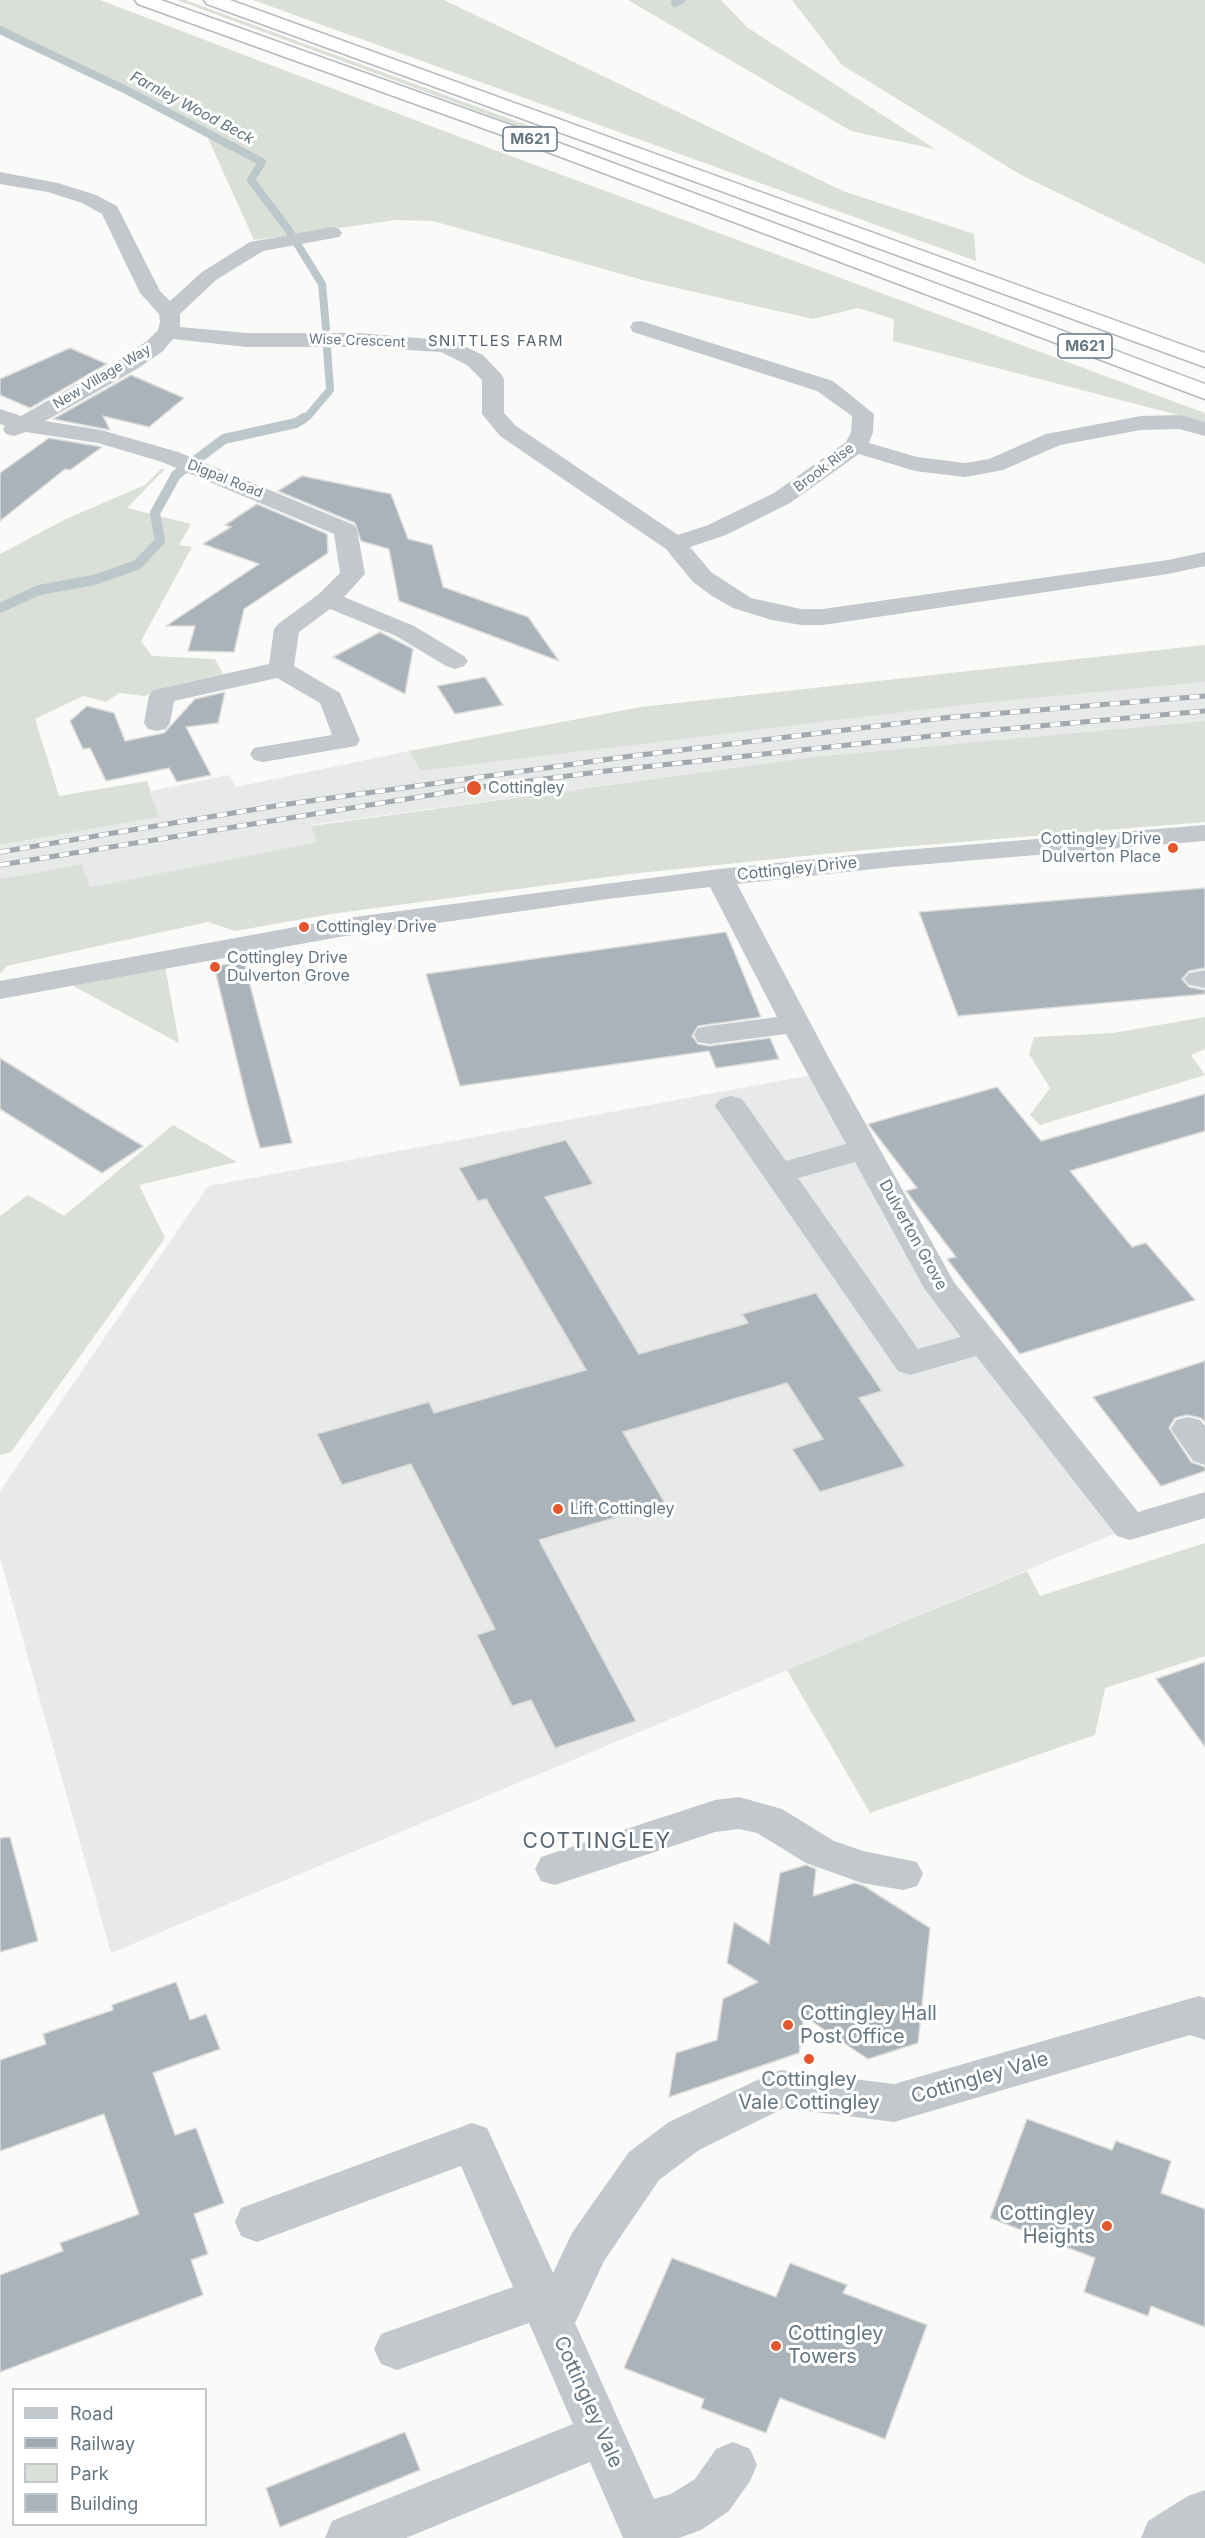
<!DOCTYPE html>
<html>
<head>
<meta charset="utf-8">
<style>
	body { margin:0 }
	#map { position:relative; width:1205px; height:2538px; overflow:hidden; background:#fafaf8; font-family:Inter,sans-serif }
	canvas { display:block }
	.legend { position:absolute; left:12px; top:2388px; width:195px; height:138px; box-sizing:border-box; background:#fff; border:2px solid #c1c8cd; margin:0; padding:8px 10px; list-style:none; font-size:18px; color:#657683 }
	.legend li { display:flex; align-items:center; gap:12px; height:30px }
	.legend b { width:30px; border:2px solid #c1c8cd }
</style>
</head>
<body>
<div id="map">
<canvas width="1205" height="2538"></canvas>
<ul class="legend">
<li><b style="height:8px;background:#c3c8cc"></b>Road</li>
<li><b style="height:8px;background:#a2aab0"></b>Railway</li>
<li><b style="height:16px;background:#dadfd7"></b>Park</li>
<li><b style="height:16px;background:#aab3b9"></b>Building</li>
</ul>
</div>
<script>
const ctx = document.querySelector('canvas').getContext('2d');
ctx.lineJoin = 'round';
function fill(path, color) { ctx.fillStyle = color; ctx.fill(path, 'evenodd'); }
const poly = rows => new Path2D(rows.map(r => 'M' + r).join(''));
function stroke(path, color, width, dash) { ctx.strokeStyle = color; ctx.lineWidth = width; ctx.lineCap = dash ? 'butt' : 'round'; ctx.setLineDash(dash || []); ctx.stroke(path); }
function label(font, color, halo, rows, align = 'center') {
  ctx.font = font + ' Inter,sans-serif'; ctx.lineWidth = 6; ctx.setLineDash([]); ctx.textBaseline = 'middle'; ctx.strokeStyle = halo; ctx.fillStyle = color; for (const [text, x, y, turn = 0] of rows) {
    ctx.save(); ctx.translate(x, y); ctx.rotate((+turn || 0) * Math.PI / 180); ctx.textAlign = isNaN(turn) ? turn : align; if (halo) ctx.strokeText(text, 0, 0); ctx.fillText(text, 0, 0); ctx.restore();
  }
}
const built = poly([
	[1205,682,1205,721,812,757,311,825,318,842,90,887,82,864,0,879,0,845,158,817,151,791,229,775,236,787,409,751,420,771,972,704],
	[823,1073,941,1288,1130,1527,111,1953,0,1558,0,1491,208,1186]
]);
const green = poly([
	[0,0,100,0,465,139,1205,413,1205,422,893,341,894,319,858,308,813,319,646,281,433,221,396,220,254,240,207,136,0,27],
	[177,0,185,0,546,132,537,133],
	[253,0,444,0,843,191,974,234,976,261],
	[628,0,721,0,748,28,935,149,851,131],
	[792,0,1205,0,1205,264,1021,175,842,65],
	[161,469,165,469,127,508,191,524,179,545,192,547,141,641,152,656,215,659,223,674,165,687,145,696,119,693,106,702,83,696,35,719,59,796,147,781,159,817,0,845,0,554,66,519,145,485],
	[1205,645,1205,682,972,704,420,771,409,751,641,707],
	[1205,721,1205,822,863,850,630,874,331,914,235,931,208,922,7,966,0,974,0,879,82,864,90,887,317,842,311,826,812,757],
	[164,960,179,1043,60,979],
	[1205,1017,1205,1049,1191,1055,1205,1075,1040,1125,1030,1115,1050,1088,1029,1054,1034,1037,1113,1033],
	[173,1125,237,1162,139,1185,165,1238,11,1452,0,1455,0,1216,28,1195,64,1216],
	[1205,1543,1205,1656,1105,1688,1095,1735,870,1813,787,1670,1027,1571,1040,1596]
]);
const streamFar1 = poly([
	[675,3,681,0],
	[0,30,128,91,262,162,251,180,288,229,322,284,326,328],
	[301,420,308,416,330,390,327,348]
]);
const stream = poly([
	[0,608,39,590,94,580,137,565,160,541,155,513,176,475,224,439,296,423,304,418]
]);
const building = poly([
	[70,348,107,364,30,408,0,395,0,379,70,348],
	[131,375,184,398,149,427,103,416,110,430,53,419,131,375],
	[49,438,102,447,70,470,65,469,0,521,0,473,49,438],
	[302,476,391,494,408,539,432,545,443,587,528,617,559,661,399,601,389,549,361,541,355,523,278,491,302,476],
	[257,504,327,534,328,553,244,609,234,652,188,651,195,626,166,626,259,564,203,544,231,527,225,525,257,504],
	[380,632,413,649,405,694,333,657,380,632],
	[485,677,503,705,455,714,437,686,485,677],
	[225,692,218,723,186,727,211,775,177,782,169,768,106,781,90,748,83,749,70,721,87,706,114,713,125,741,164,733,195,699,225,692],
	[1205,888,1205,968,1189,971,1182,979,1189,987,1205,990,1205,994,958,1016,919,912,1205,888],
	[726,932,761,1017,698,1026,692,1036,698,1044,709,1046,770,1038,779,1059,716,1068,709,1051,460,1086,426,974,726,932],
	[244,962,262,1031,292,1143,260,1148,247,1101,214,966,244,962],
	[0,1058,86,1112,143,1146,102,1173,0,1109,0,1058],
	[997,1087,1041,1141,1205,1094,1205,1131,1070,1171,1132,1247,1146,1243,1195,1300,1020,1354,947,1259,956,1257,906,1191,917,1188,868,1124,997,1087],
	[566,1140,593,1184,545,1197,639,1354,748,1323,742,1314,816,1293,882,1391,859,1398,905,1466,820,1492,792,1449,823,1439,787,1383,623,1432,665,1503,539,1540,636,1721,555,1748,531,1700,512,1706,477,1635,495,1629,411,1464,342,1485,317,1434,429,1402,434,1413,586,1370,486,1199,478,1201,459,1168,566,1140],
	[1205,1361,1205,1422,1201,1418,1187,1415,1175,1418,1169,1428,1191,1462,1205,1467,1205,1471,1161,1486,1093,1397,1205,1361],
	[1205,1662,1205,1747,1156,1679,1205,1662],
	[10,1837,38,1941,0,1952,0,1838,10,1837],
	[806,1865,816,1869,813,1896,855,1883,864,1886,930,1928,918,2043,868,2059,804,2016,799,2053,669,2097,676,2053,717,2040,723,1999,758,1982,727,1963,734,1922,769,1944,780,1873,806,1865],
	[176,1982,190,2020,206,2014,220,2049,153,2073,175,2135,196,2128,224,2203,194,2214,208,2254,191,2260,203,2295,0,2372,0,2275,63,2251,60,2243,139,2214,104,2114,0,2151,0,2060,46,2044,43,2034,113,2010,112,2005,176,1982],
	[1027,2119,1112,2150,1116,2141,1171,2161,1161,2193,1205,2209,1205,2327,1151,2306,1148,2316,1084,2292,1095,2258,990,2218,1027,2119],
	[672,2258,776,2297,790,2263,847,2285,843,2293,927,2325,885,2439,780,2398,766,2433,701,2408,704,2399,624,2368,672,2258],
	[405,2432,420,2470,280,2527,266,2488,405,2432]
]);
const minor = poly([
	[0,172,58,183,96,195,117,206,160,291,170,301,202,272,250,242,332,227,339,229,342,233,339,237,263,251,216,280,180,314,180,327,247,333,359,333,453,341,483,355,501,374,504,379,504,413,516,426,678,535,708,525,774,493,846,442,851,432,852,416,817,391,633,332,630,327,633,322,641,321,833,381,874,414,873,432,869,443,917,457,965,463,989,459,1046,434,1141,416,1180,415,1205,422,1205,436,1179,429,1141,430,1060,445,1003,470,965,477,915,471,859,454,790,503,726,535,690,547,711,572,751,598,801,609,823,609,1168,560,1205,552,1205,566,1168,574,823,625,801,625,772,620,733,608,712,596,693,582,666,549,500,436,482,414,482,380,467,365,441,352,359,347,247,347,173,339,163,351,137,369,45,421,101,430,178,452,354,525,357,530,365,574,344,597,414,626,464,656,468,661,464,666,455,669,446,666,396,636,330,609,299,632,294,666,340,693,360,740,356,746,263,762,254,760,250,754,254,748,332,735,320,703,277,678,174,701,170,723,166,729,157,731,148,729,144,723,149,696,153,690,269,664,274,629,278,624,319,594,340,573,334,534,162,462,98,443,26,432,14,436,6,434,3,429,5,426,0,424,0,409,21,416,121,359,147,341,158,330,160,322,159,314,140,293,102,214,82,203,48,192,0,184,0,172],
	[1205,825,1205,841,892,867,737,884,830,1060,954,1282,1138,1512,1205,1492,1205,1518,1130,1540,1117,1536,976,1356,910,1375,898,1371,715,1106,720,1099,731,1096,742,1099,786,1161,846,1144,786,1034,709,1044,698,1042,694,1035,698,1028,709,1026,777,1017,710,887,607,899,339,937,0,999,0,981,339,919,719,869,892,851,1205,825],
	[855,1162,924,1288,961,1337,918,1349,798,1178,855,1162],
	[1205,970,1205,988,1189,985,1184,979,1189,973,1205,970],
	[1188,1417,1200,1420,1205,1426,1205,1465,1193,1461,1171,1429,1176,1420,1188,1417],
	[739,1797,782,1809,834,1841,863,1851,917,1862,923,1874,917,1886,903,1890,862,1883,806,1863,757,1833,739,1829,715,1832,555,1885,541,1881,535,1869,541,1857,715,1800,739,1797],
	[1199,1996,1205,1998,1205,2040,1190,2035,894,2122,784,2108,699,2150,659,2180,604,2261,575,2323,654,2499,671,2494,695,2479,716,2449,733,2442,750,2449,757,2465,750,2481,729,2511,701,2530,679,2538,623,2538,590,2462,406,2538,325,2538,332,2521,573,2424,529,2323,397,2370,381,2364,374,2349,381,2334,513,2287,461,2166,257,2242,241,2236,235,2222,241,2208,472,2123,487,2128,553,2273,572,2233,629,2152,669,2122,766,2076,781,2070,894,2084,1199,1996],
	[1205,2490,1205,2538,1141,2538,1148,2521,1188,2496,1205,2490]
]);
const highway = poly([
	[135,0,161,0,527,131,1205,384,1205,399,513,139,138,4,135,0],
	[204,0,230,0,1205,353,1205,367,207,4,204,0]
]);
const rail = poly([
	[0,852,281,805,624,757,943,718,1205,696],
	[0,865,474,788,606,771,950,734,1205,711]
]);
const markers = [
	[474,788,8,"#e4572e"],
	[1173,848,6,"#e4572e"],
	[304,927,6,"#e4572e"],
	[215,967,6,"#e4572e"],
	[558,1509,6,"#e4572e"],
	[788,2025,6,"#e4572e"],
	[809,2059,6,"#e4572e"],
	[1107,2226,6,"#e4572e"],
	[776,2346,6,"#e4572e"]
];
const farStreetnames = [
	["Wise Crescent",357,341,2],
	["New Village Way",102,377,-31],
	["Brook Rise",824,468,-37],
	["Digpal Road",225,479,22]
];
const farWaternames = [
	["Farnley Wood Beck",192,108,28]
];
const shields = [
	[530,139,54],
	[1085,346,54]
];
const shieldNames = [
	["M621",530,139],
	["M621",1085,346]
];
const farNeighbourhoodnames = [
	["SNITTLES FARM",496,341]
];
const poiNames = [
	["Cottingley",488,788],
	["Cottingley Drive",1161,839,"right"],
	["Dulverton Place",1161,857,"right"],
	["Cottingley Drive",316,927],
	["Cottingley Drive",227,958],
	["Dulverton Grove",227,976],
	["Lift Cottingley",570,1509]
];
const streetNames = [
	["Cottingley Drive",797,869,-6],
	["Dulverton Grove",913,1235,61]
];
const nearPoinames = [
	["Cottingley Hall",800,2014],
	["Post Office",800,2037],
	["Cottingley",809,2080,"center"],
	["Vale Cottingley",809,2103,"center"],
	["Cottingley",1095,2214,"right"],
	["Heights",1095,2237,"right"],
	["Cottingley",788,2334],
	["Towers",788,2357]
];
const nearStreetnames = [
	["Cottingley Vale",980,2078,-16],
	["Cottingley Vale",588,2402,66]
];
const nearNeighbourhoodnames = [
	["COTTINGLEY",597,1842]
];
fill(built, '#e8e9e9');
fill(green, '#dadfd7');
stroke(streamFar1, '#bbc7cb', 8);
stroke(stream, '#bbc7cb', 10);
fill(building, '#aab3b9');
stroke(building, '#dcdcda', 1.5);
stroke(highway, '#b4b9bd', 3);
fill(minor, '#c3c8cc');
fill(highway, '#fff');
stroke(rail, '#a2aab0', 5);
stroke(rail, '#fff', 4, [10]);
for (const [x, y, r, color] of markers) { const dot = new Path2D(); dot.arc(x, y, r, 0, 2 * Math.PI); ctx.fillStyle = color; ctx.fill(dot); stroke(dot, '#fff', 2); }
label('14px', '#657683', '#fff', farStreetnames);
label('italic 15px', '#60757c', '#fff', farWaternames);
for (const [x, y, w] of shields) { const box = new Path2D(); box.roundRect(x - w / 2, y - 12, w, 24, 4.5); ctx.fillStyle = '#fff'; ctx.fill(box); stroke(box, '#657683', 1.5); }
label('bold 15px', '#657683', null, shieldNames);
ctx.letterSpacing = '1.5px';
label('15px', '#57646e', '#fff', farNeighbourhoodnames);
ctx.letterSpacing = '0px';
label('16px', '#657683', '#fff', poiNames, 'left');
label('16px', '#657683', '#fff', streetNames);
label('20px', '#657683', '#fff', nearPoinames, 'left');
label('20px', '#657683', '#fff', nearStreetnames);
ctx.letterSpacing = '1.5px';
label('21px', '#57646e', '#fff', nearNeighbourhoodnames);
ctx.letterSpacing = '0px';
</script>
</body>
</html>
